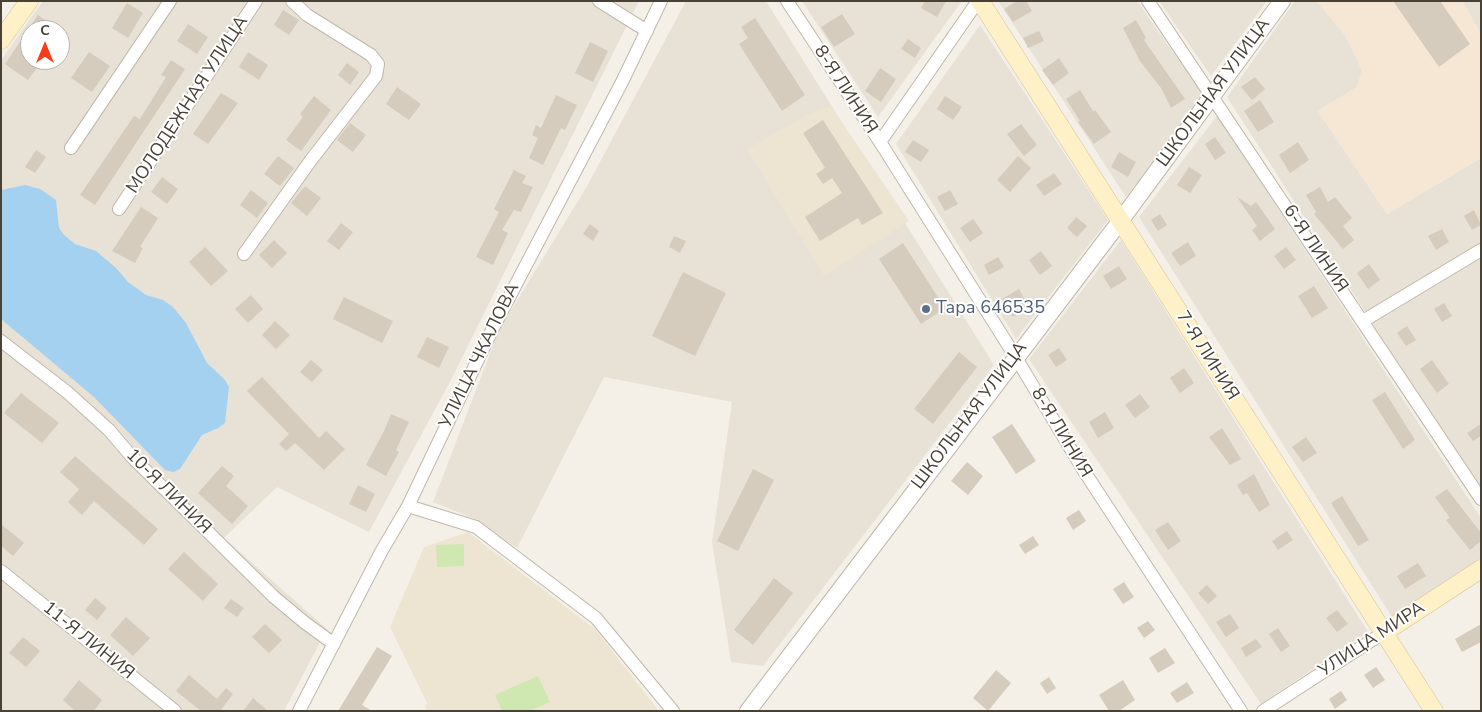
<!DOCTYPE html>
<html>
<head>
<meta charset="utf-8">
<style>
	body { margin:0 }
	#map { position:relative; width:1482px; height:712px; overflow:hidden; background:#f4f0e8; font-family:"Nunito Sans",sans-serif }
	canvas { display:block }
	.frame { position:absolute; inset:0; border:2px solid #474136; pointer-events:none }
	.north { position:absolute; left:20px; top:20px; width:50px; height:50px; box-sizing:border-box; background:#fff; border:1px solid #b5b3af; border-radius:50%; rotate:0deg; font-size:14px; font-weight:700; line-height:20px; text-align:center; color:#474136 }
	.north::after { content:''; display:block; margin:auto; width:18px; height:22px; background:#f93c1a; clip-path:polygon(50% 0,100% 100%,50% 72%,0 100%) }
</style>
</head>
<body>
<div id="map">
<canvas width="1482" height="712"></canvas>
<div class="frame"></div>
<div class="north">С</div>
</div>
<script>
const ctx = document.querySelector('canvas').getContext('2d');
ctx.lineJoin = 'round';
function fill(path, color) { ctx.fillStyle = color; ctx.fill(path, 'evenodd'); }
const poly = rows => new Path2D(rows.map(r => 'M' + r).join(''));
function stroke(path, color, width, dash) { ctx.strokeStyle = color; ctx.lineWidth = width; ctx.lineCap = dash ? 'butt' : 'round'; ctx.setLineDash(dash || []); ctx.stroke(path); }
function label(font, color, halo, rows, align = 'center') {
  ctx.font = font + ' "Nunito Sans",sans-serif'; ctx.lineWidth = 4; ctx.setLineDash([]); ctx.textBaseline = 'middle'; ctx.strokeStyle = halo; ctx.fillStyle = color; for (const [text, x, y, turn = 0] of rows) {
    ctx.save(); ctx.translate(x, y); ctx.rotate((+turn || 0) * Math.PI / 180); ctx.textAlign = isNaN(turn) ? turn : align; if (halo) ctx.strokeText(text, 0, 0); ctx.fillText(text, 0, 0); ctx.restore();
  }
}
const residential = poly([
	[43,1,639,1,453,376,369,532,277,487,224,538,327,629,284,711,1,711,1,60],
	[30,30,60,30,60,60,30,60],
	[686,1,766,1,994,365,763,666,731,662,712,542,732,402,604,377,517,548,473,518,433,502,499,330,586,188],
	[802,1,962,1,878,117],
	[998,1,1137,1,1204,96,1126,197],
	[1159,1,1267,1,1211,76],
	[1295,1,1317,1,1345,35,1362,70,1357,87,1318,111,1387,214,1481,158,1481,244,1366,313,1227,97],
	[1462,1,1481,1,1481,34],
	[980,25,1108,220,1016,339,896,144],
	[1217,116,1481,518,1481,561,1392,617,1139,217],
	[1121,240,1368,632,1261,704,1029,359],
	[1481,257,1481,489,1371,323]
]);
const commercial = poly([
	[1317,1,1462,1,1481,34,1481,158,1387,214,1318,111,1357,87,1362,70,1345,35]
]);
const education = poly([
	[831,106,909,221,824,276,747,149,813,112],
	[468,532,596,630,659,711,426,711,425,707,427,703,390,627,424,547]
]);
const green = poly([
	[464,544,464,566,437,567,436,545],
	[538,676,550,702,530,711,502,711,495,695]
]);
const water = poly([
	[25,185,40,189,56,200,59,228,64,235,75,244,96,251,116,268,128,282,146,295,163,300,173,307,186,323,207,363,225,380,229,387,225,423,218,428,202,435,180,469,173,472,165,470,94,397,1,319,1,190]
]);
const building = poly([
	[925,1,946,1,937,17,921,8],
	[1017,1,1026,1,1032,11,1013,22,1004,9],
	[1393,1,1440,1,1470,44,1439,67],
	[127,3,143,13,128,38,112,28],
	[283,10,299,20,289,35,274,25],
	[842,14,855,34,834,47,821,27],
	[38,15,59,30,30,30,30,62,37,68,28,80,5,64],
	[755,18,805,95,782,111,739,44,748,38,741,27],
	[1136,20,1146,38,1144,40,1185,99,1171,108,1161,88,1140,61,1123,28],
	[188,24,208,37,197,54,177,41],
	[1039,31,1044,41,1028,48,1023,38],
	[908,39,921,48,915,58,901,49],
	[590,42,608,51,593,82,575,73],
	[89,52,110,66,92,92,71,78],
	[248,52,268,65,259,80,239,67],
	[1059,58,1069,73,1053,85,1042,70],
	[171,60,185,69,95,205,80,195,134,116,140,119,166,77,161,75],
	[347,63,359,72,350,85,338,75],
	[880,68,896,79,881,102,865,91],
	[1255,77,1265,89,1252,100,1241,87],
	[397,87,421,104,409,120,386,104],
	[1080,90,1093,111,1095,110,1111,132,1094,144,1078,122,1080,121,1066,99],
	[221,93,238,103,208,144,193,134],
	[556,95,577,105,565,130,561,128,543,165,529,158,538,138,532,135,536,125,541,128],
	[314,96,331,110,301,151,286,140,303,117,300,114],
	[945,96,962,107,953,120,937,109],
	[1260,100,1274,122,1258,132,1244,111],
	[823,120,883,213,862,225,858,218,820,241,805,217,842,193,832,178,823,184,816,174,825,168,803,133],
	[350,123,366,135,353,152,337,140],
	[1021,124,1037,145,1024,156,1007,134],
	[1215,137,1226,153,1215,160,1205,144],
	[913,140,929,150,921,162,905,152],
	[1298,142,1309,160,1290,173,1279,155],
	[36,150,46,157,35,173,25,167],
	[1119,152,1136,162,1128,177,1111,167],
	[278,156,294,168,280,186,264,174],
	[1018,156,1031,168,1010,192,997,180],
	[1189,167,1202,175,1190,193,1177,185],
	[514,170,526,176,522,183,533,187,521,212,514,210,502,230,508,233,493,265,476,257,499,212,494,209],
	[1054,173,1062,184,1044,196,1036,185],
	[162,177,178,189,167,204,151,192],
	[305,186,321,198,307,216,291,203],
	[1320,187,1328,202,1335,197,1352,218,1343,226,1354,240,1343,249,1314,214,1316,212,1306,195],
	[251,190,268,203,257,218,240,205],
	[950,190,958,204,945,211,937,197],
	[1237,197,1251,206,1256,202,1275,229,1260,241,1252,230,1257,226],
	[141,207,158,218,140,247,143,248,135,263,112,251],
	[1474,210,1481,225,1472,230,1464,216],
	[1160,214,1167,225,1158,231,1151,220],
	[1076,217,1087,226,1077,237,1067,228],
	[973,219,983,233,970,242,960,228],
	[341,223,353,232,339,250,327,241],
	[590,224,599,231,593,241,583,234],
	[1442,229,1449,242,1436,250,1428,236],
	[674,236,686,241,680,253,669,247],
	[274,240,287,253,272,268,259,255],
	[1188,242,1196,256,1180,266,1171,253],
	[903,243,945,308,921,324,879,259],
	[205,247,228,271,211,286,189,262],
	[1286,247,1296,260,1284,269,1274,256],
	[1041,251,1052,266,1040,275,1029,260],
	[998,257,1004,267,989,275,984,265],
	[1369,264,1380,280,1368,289,1357,273],
	[1119,266,1127,279,1111,289,1103,276],
	[683,272,726,293,695,356,652,336],
	[1314,286,1328,308,1312,318,1298,296],
	[1019,289,1029,307,1013,317,1002,299],
	[251,295,263,309,248,323,235,309],
	[344,297,393,321,382,343,333,319],
	[1444,303,1452,316,1442,322,1434,309],
	[275,321,290,335,276,349,262,335],
	[1407,326,1416,340,1406,346,1397,333],
	[427,337,449,347,439,368,417,357],
	[1059,348,1067,360,1056,367,1048,355],
	[959,352,977,367,933,424,914,409],
	[311,360,323,370,312,382,300,372],
	[1432,360,1449,384,1437,393,1420,369],
	[1184,368,1194,383,1180,393,1170,378],
	[262,377,319,438,326,431,345,449,324,470,295,443,286,451,279,444,289,434,247,391],
	[1385,392,1415,440,1403,449,1372,400],
	[21,393,59,423,42,443,4,413],
	[1140,394,1150,407,1135,418,1125,405],
	[1105,412,1114,428,1098,438,1089,422],
	[391,414,409,422,396,450,399,452,386,476,366,465,384,431],
	[1012,424,1036,461,1016,474,992,437],
	[1481,424,1481,436,1473,441,1467,433],
	[1222,428,1241,459,1230,465,1209,437],
	[1306,437,1317,453,1303,462,1292,447],
	[75,456,158,529,144,545,94,501,82,515,68,502,79,489,60,472],
	[967,462,983,476,968,495,951,481],
	[222,466,234,476,226,486,248,506,232,524,198,493],
	[753,469,774,480,738,551,717,541],
	[1254,474,1270,505,1259,512,1247,493,1243,495,1237,485],
	[358,485,375,494,366,512,349,504],
	[1447,489,1481,533,1481,541,1470,550,1446,520,1450,518,1435,497],
	[1342,496,1369,540,1358,546,1331,503],
	[1079,510,1086,521,1073,530,1066,518],
	[1168,522,1181,541,1168,550,1155,530],
	[1,524,24,543,13,556,1,546],
	[1287,531,1293,540,1278,550,1272,541],
	[1033,536,1039,545,1025,554,1019,545],
	[184,552,218,584,203,601,168,569],
	[1418,563,1426,576,1405,589,1397,576],
	[774,578,793,593,753,645,734,630],
	[1124,582,1134,597,1123,604,1113,589],
	[1207,585,1217,596,1208,604,1198,593],
	[95,598,107,608,97,620,85,610],
	[231,599,244,608,237,617,224,608],
	[1337,610,1348,624,1337,632,1326,618],
	[1230,614,1239,628,1226,637,1216,622],
	[126,617,150,638,133,656,110,635],
	[1148,621,1155,630,1144,638,1137,628],
	[265,624,282,640,269,653,252,637],
	[1481,624,1481,642,1462,652,1455,639],
	[1278,628,1290,646,1281,652,1269,634],
	[23,637,40,651,26,667,9,653],
	[1256,639,1262,647,1246,657,1241,648],
	[377,647,392,656,362,705,372,711,338,711],
	[1165,648,1175,663,1158,673,1149,658],
	[1376,667,1385,680,1373,688,1364,675],
	[996,670,1011,683,988,711,973,698],
	[189,675,217,699,226,688,233,694,220,711,201,711,176,691],
	[1049,677,1056,688,1047,694,1040,683],
	[79,680,102,700,94,711,75,711,63,700],
	[1123,680,1135,700,1119,711,1109,711,1099,695],
	[1187,682,1194,693,1177,703,1170,693],
	[1341,691,1347,700,1335,709,1329,699],
	[253,698,268,711,243,711]
]);
const minor = poly([
	[599,1,647,31],
	[787,1,880,142,1015,356,1084,471,1241,711],
	[1148,1,1481,499],
	[880,142,978,1],
	[71,148,170,1],
	[119,209,256,1],
	[244,254,311,160,376,76,378,64,371,55,307,15,292,1],
	[1363,321,1481,250],
	[1,341,67,392,109,430,132,457,274,597,304,622,334,644],
	[408,506,476,527,596,618,673,711],
	[1,571,175,711],
	[299,711,381,552,408,506,493,328,622,82,661,1],
	[1263,711,1383,633]
]);
const tertiary = poly([
	[748,711,1121,220,1282,1]
]);
const secondary = poly([
	[980,1,1434,711],
	[1,40,29,1],
	[1383,633,1481,569]
]);
const markers = [
	[926,309,5,"#5c6f8a"]
];
const streetNames = [
	["8-Я ЛИНИЯ",845,90,57],
	["ШКОЛЬНАЯ УЛИЦА",1214,93,-54],
	["МОЛОДЕЖНАЯ УЛИЦА",188,105,-57],
	["6-Я ЛИНИЯ",1315,249,56],
	["УЛИЦА ЧКАЛОВА",480,356,-64],
	["7-Я ЛИНИЯ",1207,356,58],
	["ШКОЛЬНАЯ УЛИЦА",970,416,-53],
	["8-Я ЛИНИЯ",1061,433,59],
	["10-Я ЛИНИЯ",168,492,45],
	["УЛИЦА МИРА",1372,640,-33],
	["11-Я ЛИНИЯ",88,641,39]
];
const serviceNames = [
	["Тара 646535",936,309]
];
fill(residential, '#e8e2d6');
fill(commercial, '#f5e7d3');
fill(education, '#ede5d2');
fill(green, '#cfe8b1');
fill(water, '#a4d1f0');
fill(building, '#d5ccbd');
stroke(minor, '#bfb8aa', 14);
stroke(tertiary, '#bfb8aa', 18);
stroke(secondary, '#d3c498', 19);
stroke(minor, '#fff', 12);
stroke(tertiary, '#fff', 16);
stroke(secondary, '#fef1c7', 18);
for (const [x, y, r, color] of markers) { const dot = new Path2D(); dot.arc(x, y, r, 0, 2 * Math.PI); ctx.fillStyle = color; ctx.fill(dot); stroke(dot, '#fff', 2); }
label('18px', '#474136', '#fff', streetNames);
label('18px', '#4e5e75', '#fff', serviceNames, 'left');
</script>
</body>
</html>
